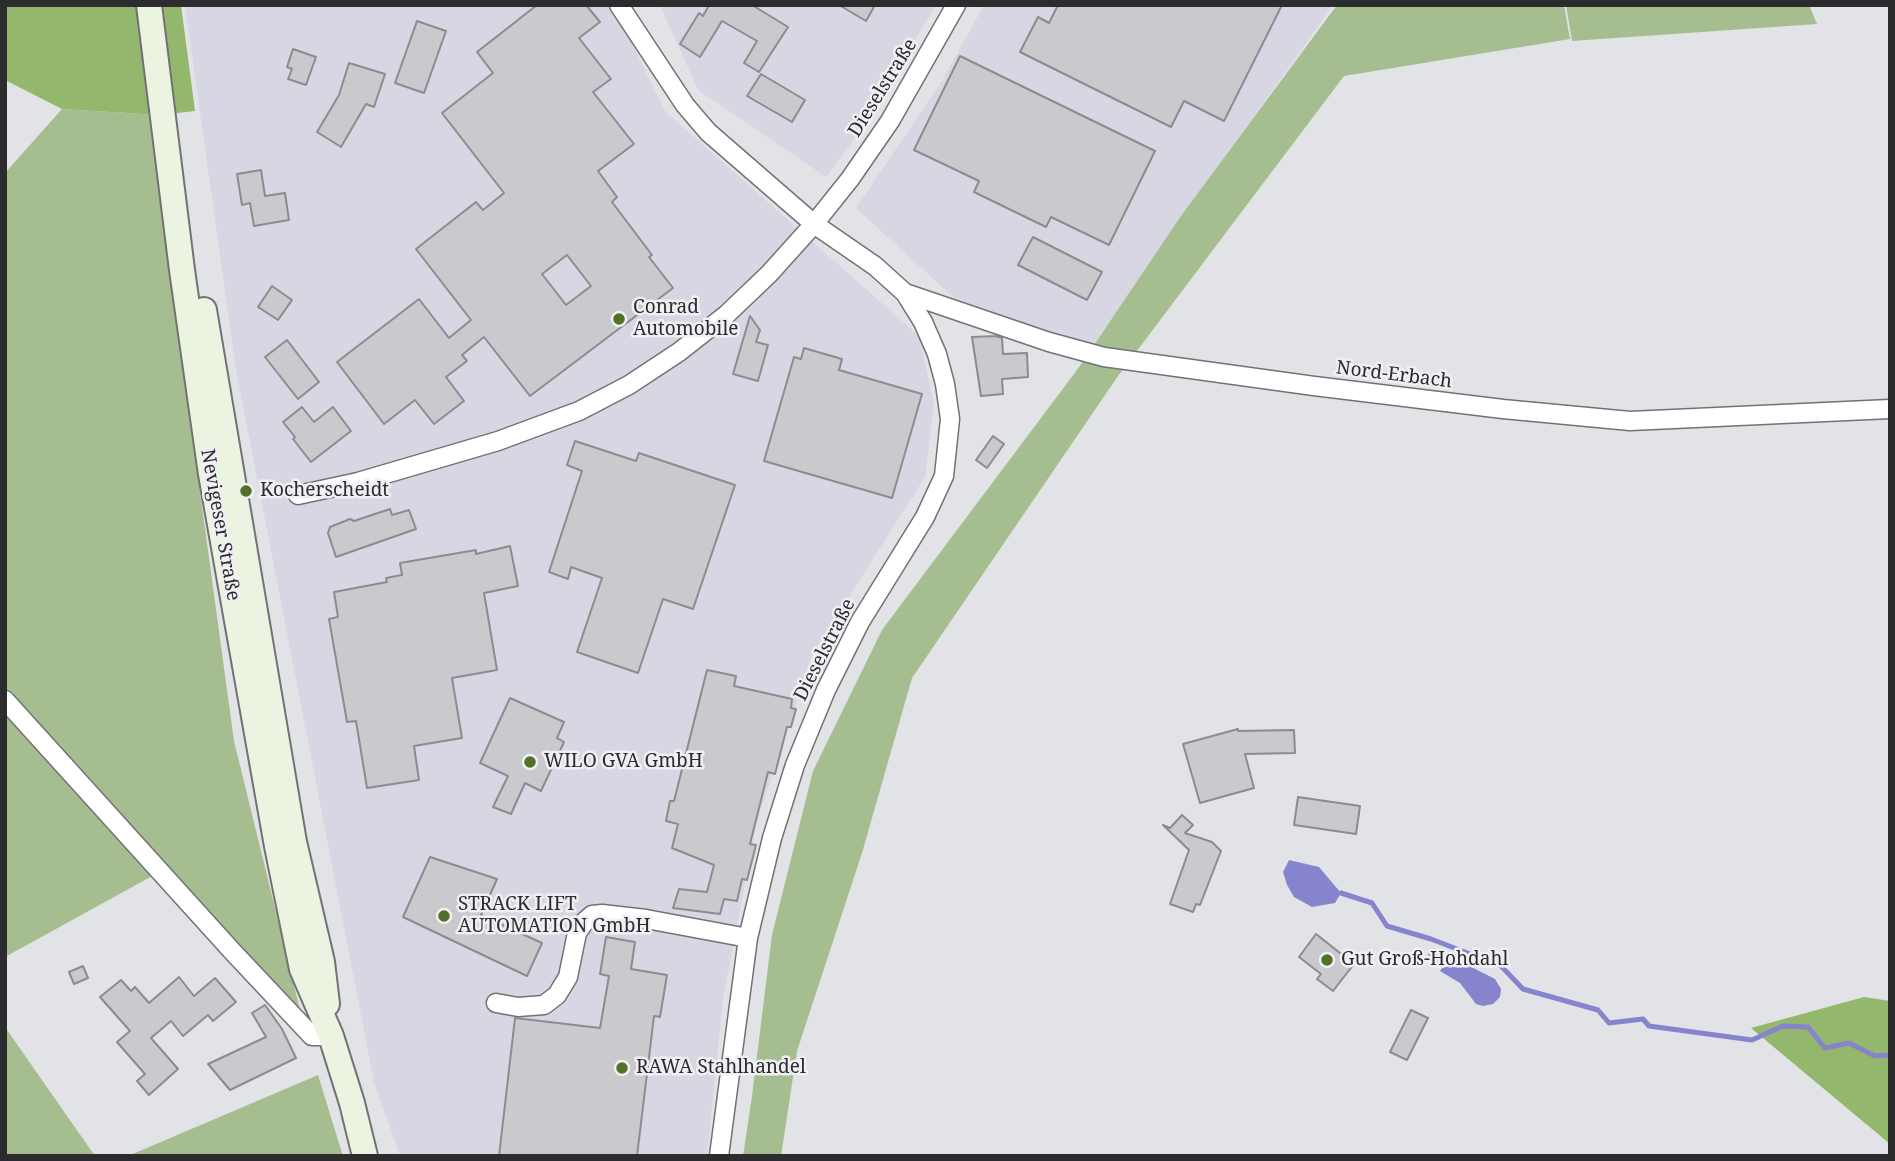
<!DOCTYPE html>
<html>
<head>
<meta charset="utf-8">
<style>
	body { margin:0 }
	#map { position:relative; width:1895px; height:1161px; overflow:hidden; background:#e2e3e7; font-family:"Noto Serif",serif }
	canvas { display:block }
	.frame { position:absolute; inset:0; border:7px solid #2c2c2e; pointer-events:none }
</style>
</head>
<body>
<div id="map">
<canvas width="1895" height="1161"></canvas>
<div class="frame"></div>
</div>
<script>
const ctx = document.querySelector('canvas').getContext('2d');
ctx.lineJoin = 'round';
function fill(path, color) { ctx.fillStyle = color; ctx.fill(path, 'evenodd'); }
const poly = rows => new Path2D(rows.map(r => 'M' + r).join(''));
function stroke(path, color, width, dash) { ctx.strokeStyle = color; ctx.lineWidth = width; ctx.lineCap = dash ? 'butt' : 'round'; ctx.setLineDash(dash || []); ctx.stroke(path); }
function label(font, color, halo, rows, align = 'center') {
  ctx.font = font + ' "Noto Serif",serif'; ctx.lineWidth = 5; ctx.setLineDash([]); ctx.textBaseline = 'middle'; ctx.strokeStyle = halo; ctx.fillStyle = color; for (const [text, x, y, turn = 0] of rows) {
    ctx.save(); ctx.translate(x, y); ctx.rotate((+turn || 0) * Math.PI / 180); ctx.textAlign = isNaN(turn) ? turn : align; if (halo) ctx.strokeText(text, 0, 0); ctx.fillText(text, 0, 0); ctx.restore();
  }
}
const built = poly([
	[185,5,613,5,665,111,919,336,934,403,925,477,812,655,757,821,723,999,707,1156,400,1156,374,1082,236,370],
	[660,5,936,5,867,122,826,177,698,90],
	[984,5,1333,5,1091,347,954,298,856,208,942,81]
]);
const green = poly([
	[1337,5,1564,5,1570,39,1344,76,1118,376,912,678,862,853,797,1051,781,1156,743,1156,752,1096,772,935,813,771,882,630,1077,370,1181,216],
	[1566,5,1809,5,1817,24,1572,41],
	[62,109,159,115,191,426,234,741,303,1022,154,875,5,957,5,173],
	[5,1027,95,1156,5,1156],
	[318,1075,343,1156,128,1156]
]);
const forest = poly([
	[5,5,181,5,195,111,159,115,62,109,5,80],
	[1864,997,1890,1001,1890,1144,1751,1028]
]);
const water = poly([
	[1289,860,1319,867,1341,893,1335,903,1312,907,1294,897,1287,885,1283,872],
	[1434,948,1495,979,1501,989,1500,997,1493,1004,1483,1006,1476,1004,1460,983,1440,971,1443,967,1435,958,1430,957,1428,954]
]);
const stream = poly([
	[1341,893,1372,903,1387,926,1431,939,1501,966,1523,989,1598,1010,1609,1023,1643,1019,1649,1026,1752,1040,1783,1026,1808,1027,1825,1048,1849,1043,1875,1056,1890,1055]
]);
const building = poly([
	[537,5,586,5,600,22,579,38,611,79,593,92,634,144,598,171,617,197,612,202,652,255,649,257,673,288,530,396,484,337,462,355,467,361,446,377,464,401,434,424,415,400,384,424,337,362,419,299,449,338,471,320,416,249,476,202,483,210,504,193,442,113,493,73,477,52,537,5],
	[567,255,591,286,566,305,542,274,567,255],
	[709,5,752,5,788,27,759,72,744,63,757,41,722,21,700,57,680,44,699,13,703,16,709,5],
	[839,5,875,5,866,21,839,5],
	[1058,5,1282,5,1224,121,1184,101,1171,127,1020,52,1038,17,1049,23,1058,5],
	[417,21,446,31,424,93,395,83,417,21],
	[293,49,316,57,306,85,288,79,292,69,287,67,293,49],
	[960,56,1155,151,1109,245,1051,217,1046,227,974,192,979,181,914,150,960,56],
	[349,63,385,74,374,107,366,104,341,147,317,132,339,95,349,63],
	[761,74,805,100,792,122,747,96,761,74],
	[261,170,265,196,285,193,289,220,254,226,250,203,242,205,237,174,261,170],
	[1033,237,1102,272,1087,300,1018,265,1033,237],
	[272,286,292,300,278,320,258,307,272,286],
	[750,316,760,330,756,342,768,345,758,381,733,374,750,316],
	[996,336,1002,338,1003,354,1027,353,1028,377,1002,379,1003,394,981,396,972,337,996,336],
	[287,340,319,382,298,399,265,357,287,340],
	[804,348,842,359,839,370,922,394,892,498,764,461,794,357,801,359,804,348],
	[302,407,314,422,333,407,351,431,311,462,293,439,295,437,283,422,302,407],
	[993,436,1004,444,987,468,976,460,993,436],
	[575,441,636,461,639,453,735,485,693,609,663,599,638,673,577,652,602,578,571,567,568,579,549,572,582,471,567,465,575,441],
	[390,509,392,515,409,510,416,529,336,557,328,533,330,527,350,519,354,521,390,509],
	[510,546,518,586,484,593,497,670,452,678,462,738,414,746,419,780,367,788,356,721,347,722,329,619,338,617,334,592,387,582,386,578,402,575,400,563,476,550,476,554,510,546],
	[707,670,736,676,734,686,792,699,791,708,796,709,791,727,787,727,775,774,768,772,750,844,756,845,747,880,742,879,737,901,724,899,720,914,673,908,679,889,707,892,714,865,672,848,678,824,666,821,670,801,674,801,707,670],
	[510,698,564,722,557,738,564,742,541,791,525,783,511,814,493,807,508,776,480,763,510,698],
	[1238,729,1238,731,1294,730,1295,753,1245,754,1254,788,1200,803,1183,744,1238,729],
	[1298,797,1360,806,1356,834,1294,825,1298,797],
	[1182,815,1193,825,1185,833,1212,842,1221,851,1200,905,1196,904,1193,912,1170,904,1189,850,1163,825,1170,828,1182,815],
	[430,857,497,879,481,915,542,943,527,976,403,917,430,857],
	[1316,934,1354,964,1333,991,1317,979,1321,974,1299,957,1316,934],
	[606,937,635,942,631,969,667,975,660,1017,654,1016,637,1156,499,1156,515,1018,600,1028,609,976,600,974,606,937],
	[83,966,88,978,74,984,69,972,83,966],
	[179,977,194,996,215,978,236,1002,213,1021,208,1015,183,1036,171,1021,151,1038,178,1069,149,1095,137,1081,145,1074,117,1042,130,1031,100,997,121,980,131,991,135,987,149,1003,179,977],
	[265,1005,282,1029,296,1058,230,1090,208,1064,266,1037,252,1013,265,1005],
	[1411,1010,1428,1018,1407,1060,1390,1052,1411,1010]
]);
const street = poly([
	[619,5,685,105,708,132,814,224,875,266,905,293,923,322,937,354,945,384,950,419,944,476,925,517,860,622,826,690,795,765,772,838,748,938,719,1156],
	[905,293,1049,342,1104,357,1314,386,1503,409,1630,421,1890,409],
	[298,495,358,482,498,441,579,411,629,385,679,352,726,315,769,274,814,224,850,179,890,121,956,5],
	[5,700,232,951,312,1036,331,1036],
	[496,1003,518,1007,544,1005,557,995,568,977,577,933,585,921,592,915,602,914,646,919,748,938]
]);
const secondary = poly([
	[149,5,182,270,211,474,277,846,302,969,331,1036,352,1103,365,1156],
	[204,310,294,842,322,962,327,1004]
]);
const markers = [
	[619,319,7,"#507127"],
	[246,491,7,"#507127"],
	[530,762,7,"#507127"],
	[444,916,7,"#507127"],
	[1327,960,7,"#507127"],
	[622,1068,7,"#507127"]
];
const streetNames = [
	["Dieselstraße",883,88,-58],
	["Nord-Erbach",1394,375,7],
	["Nevigeser Straße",220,525,80],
	["Dieselstraße",825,650,-63]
];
const poiNames = [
	["Conrad",633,308],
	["Automobile",633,330],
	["Kocherscheidt",260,491],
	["WILO GVA GmbH",544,762],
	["STRACK LIFT",458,905],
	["AUTOMATION GmbH",458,927],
	["Gut Groß-Hohdahl",1341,960],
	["RAWA Stahlhandel",636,1068]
];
fill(built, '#d7d7e3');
fill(green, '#a6be8f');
fill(forest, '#93b76c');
fill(water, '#8684cd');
stroke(stream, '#8684cd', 5);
fill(building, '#c9c9ce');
stroke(building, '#8c8c90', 2);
stroke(street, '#727276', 21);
stroke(secondary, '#727276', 28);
stroke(street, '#fff', 18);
stroke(secondary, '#eaf4e0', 24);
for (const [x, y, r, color] of markers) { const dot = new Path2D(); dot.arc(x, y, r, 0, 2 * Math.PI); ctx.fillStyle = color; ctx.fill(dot); stroke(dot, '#f0f0f4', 2.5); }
label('19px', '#2c2c2e', '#f0f0f4', streetNames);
label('19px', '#2c2c2e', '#f0f0f4', poiNames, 'left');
</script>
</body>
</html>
